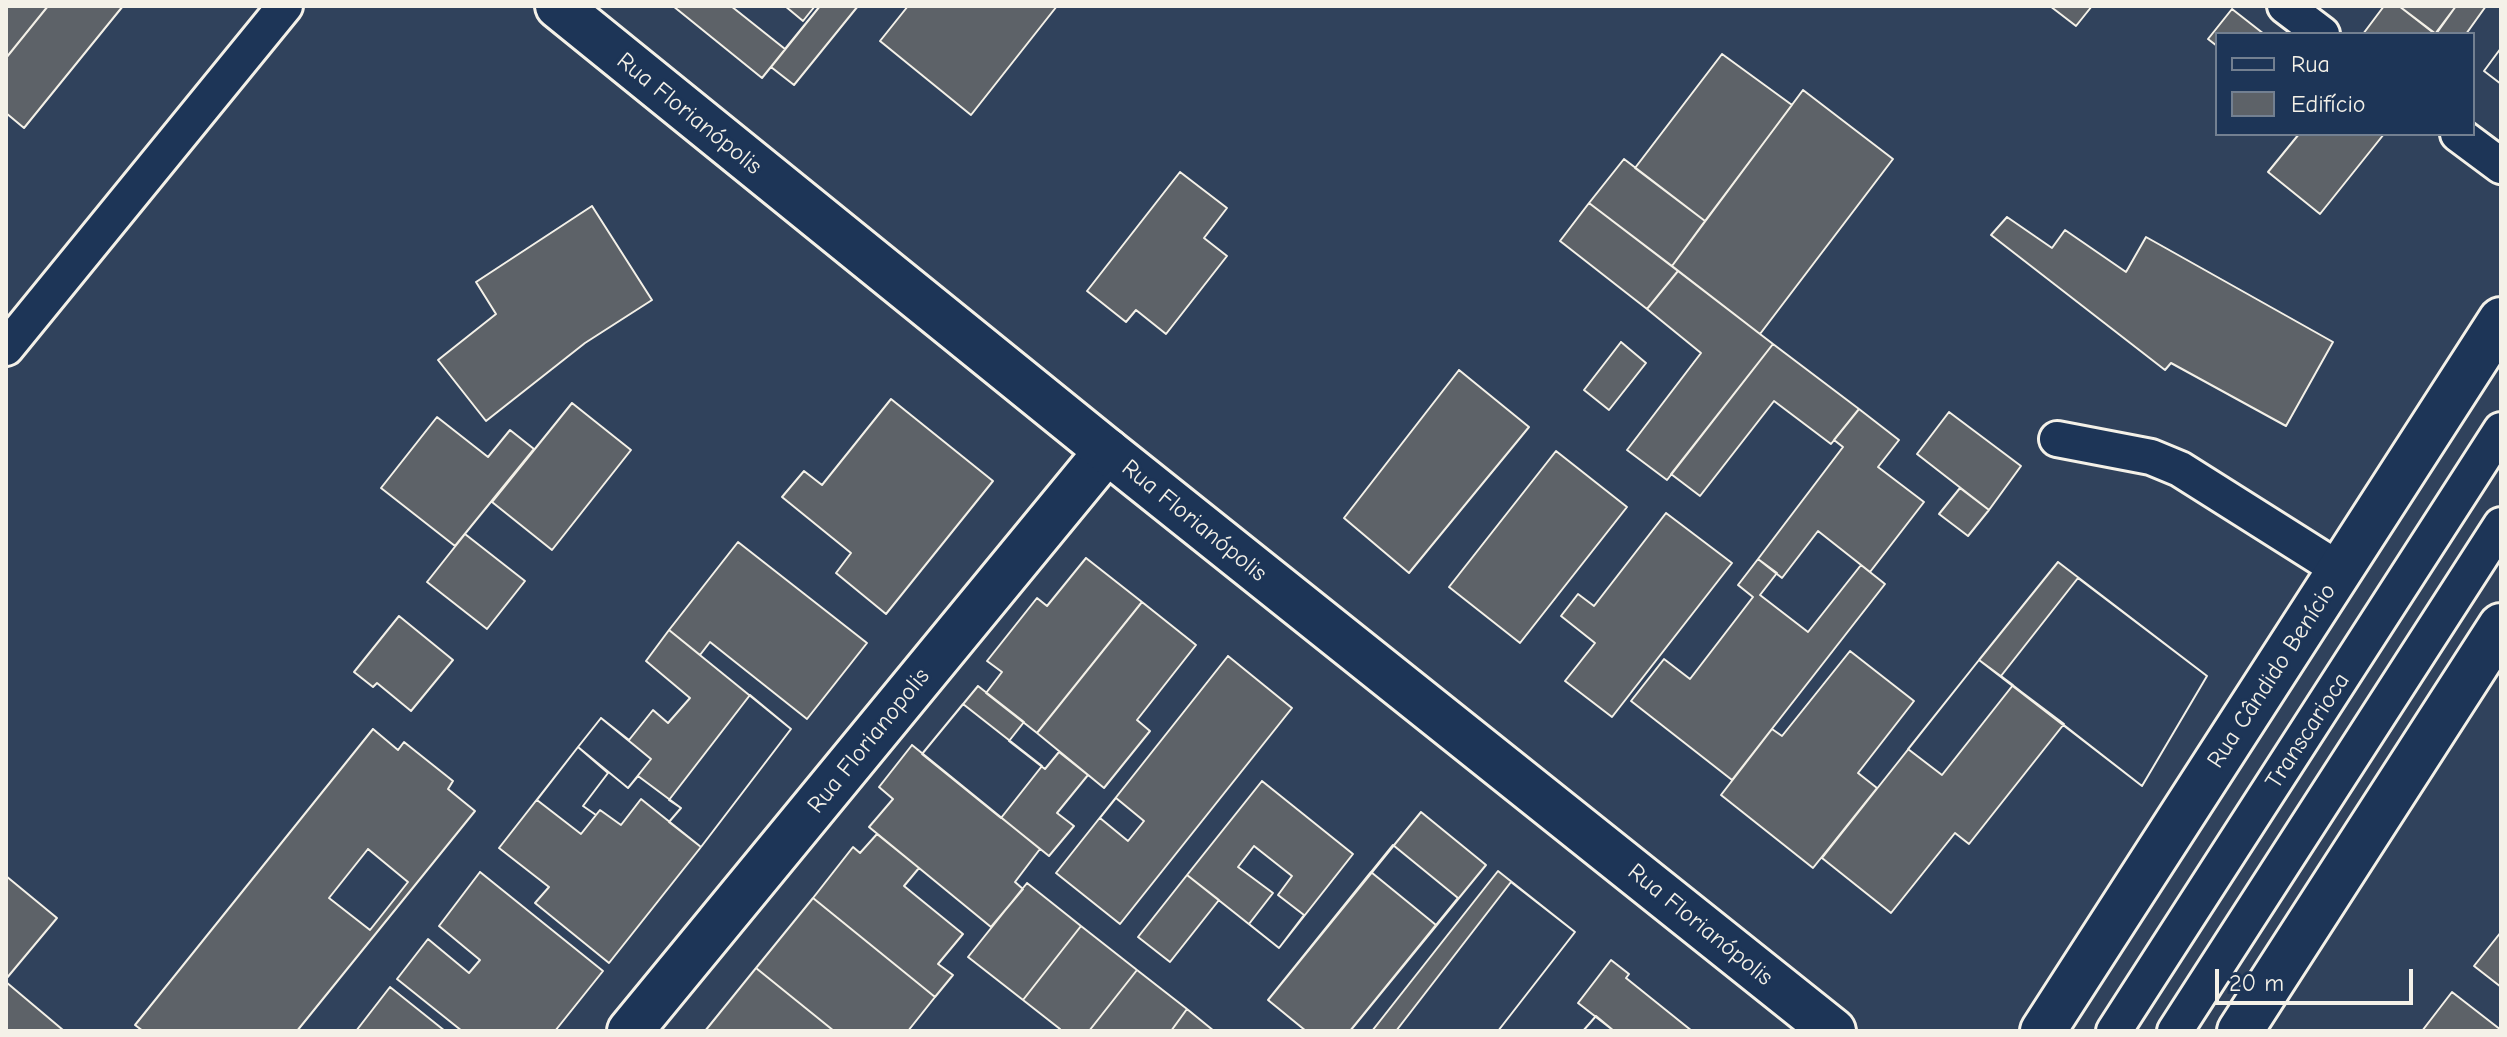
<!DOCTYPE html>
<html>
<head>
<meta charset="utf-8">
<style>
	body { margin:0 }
	#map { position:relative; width:2507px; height:1037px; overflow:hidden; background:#30425c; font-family:"Comic Neue",sans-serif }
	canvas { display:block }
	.frame { position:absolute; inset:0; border:8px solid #f4f1e8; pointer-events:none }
	.legend { position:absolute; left:2215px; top:32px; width:260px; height:104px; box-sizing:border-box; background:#1d3557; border:2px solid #738091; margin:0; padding:10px 14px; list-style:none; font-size:24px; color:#f4f1e8 }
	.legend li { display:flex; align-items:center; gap:16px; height:40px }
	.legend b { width:40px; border:2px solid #738091 }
	.scale { position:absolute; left:2215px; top:969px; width:198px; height:36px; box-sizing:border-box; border:4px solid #f4f1e8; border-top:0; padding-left:10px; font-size:24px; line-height:28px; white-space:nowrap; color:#f4f1e8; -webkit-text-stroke:6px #1d3557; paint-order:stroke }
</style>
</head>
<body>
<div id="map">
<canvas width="2507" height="1037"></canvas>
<div class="frame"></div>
<ul class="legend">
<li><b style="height:10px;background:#1d3557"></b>Rua</li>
<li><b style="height:22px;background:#5d6268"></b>Edifício</li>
</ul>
<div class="scale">20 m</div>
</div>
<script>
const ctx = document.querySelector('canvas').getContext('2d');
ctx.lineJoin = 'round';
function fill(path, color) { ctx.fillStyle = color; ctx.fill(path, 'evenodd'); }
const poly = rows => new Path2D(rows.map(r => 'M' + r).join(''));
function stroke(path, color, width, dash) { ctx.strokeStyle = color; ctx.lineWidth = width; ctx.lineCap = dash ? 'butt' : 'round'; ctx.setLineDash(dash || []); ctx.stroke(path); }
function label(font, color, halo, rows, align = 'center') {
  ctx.font = font + ' "Comic Neue",sans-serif'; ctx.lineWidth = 6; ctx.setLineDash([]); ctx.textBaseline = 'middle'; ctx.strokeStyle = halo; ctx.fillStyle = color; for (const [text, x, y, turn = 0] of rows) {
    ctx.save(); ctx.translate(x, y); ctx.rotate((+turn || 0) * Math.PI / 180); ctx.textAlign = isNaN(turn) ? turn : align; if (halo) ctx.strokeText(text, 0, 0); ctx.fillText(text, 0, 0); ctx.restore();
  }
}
const building = poly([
	[6,6,48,6,6,58,6,6],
	[48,6,123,6,24,128,6,113,6,58,48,6],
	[673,6,820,6,762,78,673,6],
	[731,6,820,6,785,49,731,6],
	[785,6,815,6,803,21,785,6],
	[820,6,858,6,794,85,771,67,820,6],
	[908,6,1057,6,971,115,880,41,908,6],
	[2050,6,2092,6,2076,26,2050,6],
	[2384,6,2399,6,2436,34,2363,34,2384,6],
	[2399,6,2456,6,2435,34,2399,6],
	[2456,6,2486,6,2466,34,2436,34,2456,6],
	[2232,9,2264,34,2217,34,2217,46,2208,39,2232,9],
	[2501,48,2501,84,2484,71,2501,48],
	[2501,48,2501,84,2484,71,2501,48],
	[1722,54,1792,105,1705,221,1635,168,1722,54],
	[1803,90,1893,159,1760,334,1672,266,1803,90],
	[2299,134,2384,134,2320,214,2268,172,2299,134],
	[1624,159,1705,221,1672,266,1589,203,1624,159],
	[1180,172,1227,208,1204,238,1227,256,1166,334,1136,310,1126,322,1087,291,1180,172],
	[1589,203,1678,271,1647,309,1560,241,1589,203],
	[592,206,652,300,585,343,486,421,438,360,496,314,476,282,592,206],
	[2007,217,2052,248,2065,230,2126,272,2146,237,2333,342,2286,426,2171,363,2165,370,1991,235,2007,217],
	[1678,271,1773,344,1667,480,1627,450,1701,353,1647,309,1678,271],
	[1621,342,1646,363,1609,410,1584,390,1621,342],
	[1773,344,1859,409,1831,444,1774,401,1700,496,1671,474,1773,344],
	[1459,370,1529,427,1409,573,1344,518,1459,370],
	[891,399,993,481,886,614,836,573,851,553,782,497,804,471,822,485,891,399],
	[572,403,631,450,552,550,492,502,572,403],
	[1859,409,1899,440,1878,467,1924,502,1870,572,1818,531,1782,578,1758,559,1843,447,1834,440,1859,409],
	[1949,412,2021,466,1989,510,1917,454,1949,412],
	[437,417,488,457,510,430,534,449,455,546,381,488,437,417],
	[1556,451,1627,507,1520,643,1449,587,1556,451],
	[1960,488,1989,510,1968,536,1939,514,1960,488],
	[1666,513,1732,563,1612,717,1565,681,1595,643,1561,616,1578,594,1594,606,1666,513],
	[465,534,525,581,487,629,427,582,465,534],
	[738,542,867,643,807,719,710,642,700,655,669,630,738,542],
	[1086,558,1142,602,1037,733,986,693,1002,672,987,661,1037,598,1047,606,1086,558],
	[1758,559,1777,573,1760,595,1808,632,1861,565,1885,584,1732,780,1631,701,1664,659,1690,679,1753,597,1738,585,1758,559],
	[2058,562,2207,676,2142,786,1979,660,2058,562],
	[2078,578,2207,676,2142,786,2001,676,2078,578],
	[1142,602,1196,645,1137,720,1150,731,1104,788,1037,733,1142,602],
	[399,616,453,660,411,711,377,683,373,687,354,672,399,616],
	[669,630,791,729,701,847,669,822,681,808,638,776,628,788,578,747,601,718,629,740,653,710,668,723,690,698,646,661,669,630],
	[1850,651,1914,701,1858,773,1877,788,1813,868,1721,795,1772,729,1782,736,1850,651],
	[1228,656,1292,708,1120,924,1056,873,1228,656],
	[1979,660,2013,685,1942,775,1908,749,1979,660],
	[1979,660,2064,724,1969,844,1955,833,1891,913,1822,858,1979,660],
	[978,686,1024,722,1009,741,1045,769,1059,752,1088,775,1057,813,1074,826,1049,856,922,754,978,686],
	[750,695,791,729,701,847,669,822,681,808,669,800,750,695],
	[963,704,1042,766,1001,818,922,754,963,704],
	[601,718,651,759,628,788,578,747,601,718],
	[373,729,398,750,404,742,453,781,448,789,475,811,297,1031,143,1031,135,1025,373,729],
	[912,745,1040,849,1015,882,1023,889,991,927,869,827,893,799,879,787,912,745],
	[578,747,608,773,583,806,596,815,581,834,537,800,578,747],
	[578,747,608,773,583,806,596,815,600,810,621,825,641,799,701,847,609,963,535,903,549,887,499,848,578,747],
	[1262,781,1353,854,1279,948,1187,875,1262,781],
	[1116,798,1144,821,1128,841,1100,818,1116,798],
	[1421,812,1486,865,1350,1031,1306,1031,1268,1000,1421,812],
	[877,834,919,868,904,886,963,934,938,964,953,975,935,997,813,898,853,847,860,853,877,834],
	[1393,845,1458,898,1350,1031,1306,1031,1268,1000,1393,845],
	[1254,846,1292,876,1278,895,1304,915,1279,948,1249,924,1273,893,1238,867,1254,846],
	[368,849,408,882,370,930,329,898,368,849],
	[1498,871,1575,932,1498,1031,1372,1031,1498,871],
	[480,872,603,971,555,1031,462,1031,397,979,428,939,469,973,480,960,439,926,480,872],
	[1371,872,1436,925,1350,1031,1306,1031,1268,1000,1371,872],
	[1187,875,1219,900,1170,962,1138,937,1187,875],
	[6,876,57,918,6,979,6,876],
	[1511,882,1575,932,1498,1031,1396,1031,1511,882],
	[1027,883,1081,926,1023,1000,968,957,1027,883],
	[813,898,935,997,908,1031,834,1031,756,968,813,898],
	[1081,926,1137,970,1089,1031,1059,1031,1060,1029,1023,1000,1081,926],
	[2501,932,2501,987,2474,966,2501,932],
	[1611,960,1629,974,1626,978,1692,1031,1614,1031,1578,1003,1611,960],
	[756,968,834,1031,705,1031,756,968],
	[1137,970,1187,1009,1171,1031,1089,1031,1137,970],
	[6,982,63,1030,62,1031,6,1031,6,982],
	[390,987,445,1031,356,1031,390,987],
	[2452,992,2501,1030,2501,1031,2422,1031,2452,992],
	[1187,1009,1214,1031,1171,1031,1187,1009],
	[1596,1016,1614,1031,1583,1031,1596,1016],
	[1596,1016,1614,1031,1583,1031,1596,1016]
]);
const service = poly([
	[2285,6,2322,34],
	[2458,134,2501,166],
	[6,348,285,6],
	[2057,439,2151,457,2180,469,2340,570],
	[2114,1031,2501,430],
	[2175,1031,2501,525]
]);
const minor = poly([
	[630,1031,1107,451]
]);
const tertiary = poly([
	[558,6,1107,451,1833,1031]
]);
const primary = poly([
	[2043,1031,2501,320],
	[2240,1031,2501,626]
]);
const streetNames = [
	["Rua Florianópolis",689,114,39],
	["Rua Florianópolis",1194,521,39],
	["Rua Cândido Benício",2272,676,-57],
	["Transcarioca",2308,731,-57],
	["Rua Florianopolis",869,741,-51],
	["Rua Florianópolis",1700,925,39]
];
fill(building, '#5d6268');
stroke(building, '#f4f1e8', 2);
stroke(service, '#f4f1e8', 40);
stroke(minor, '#f4f1e8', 50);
stroke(tertiary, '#f4f1e8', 50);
stroke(primary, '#f4f1e8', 50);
stroke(service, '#1d3557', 34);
stroke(minor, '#1d3557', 44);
stroke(tertiary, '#1d3557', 44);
stroke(primary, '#1d3557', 44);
label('24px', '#f4f1e8', '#1d3557', streetNames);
</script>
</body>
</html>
